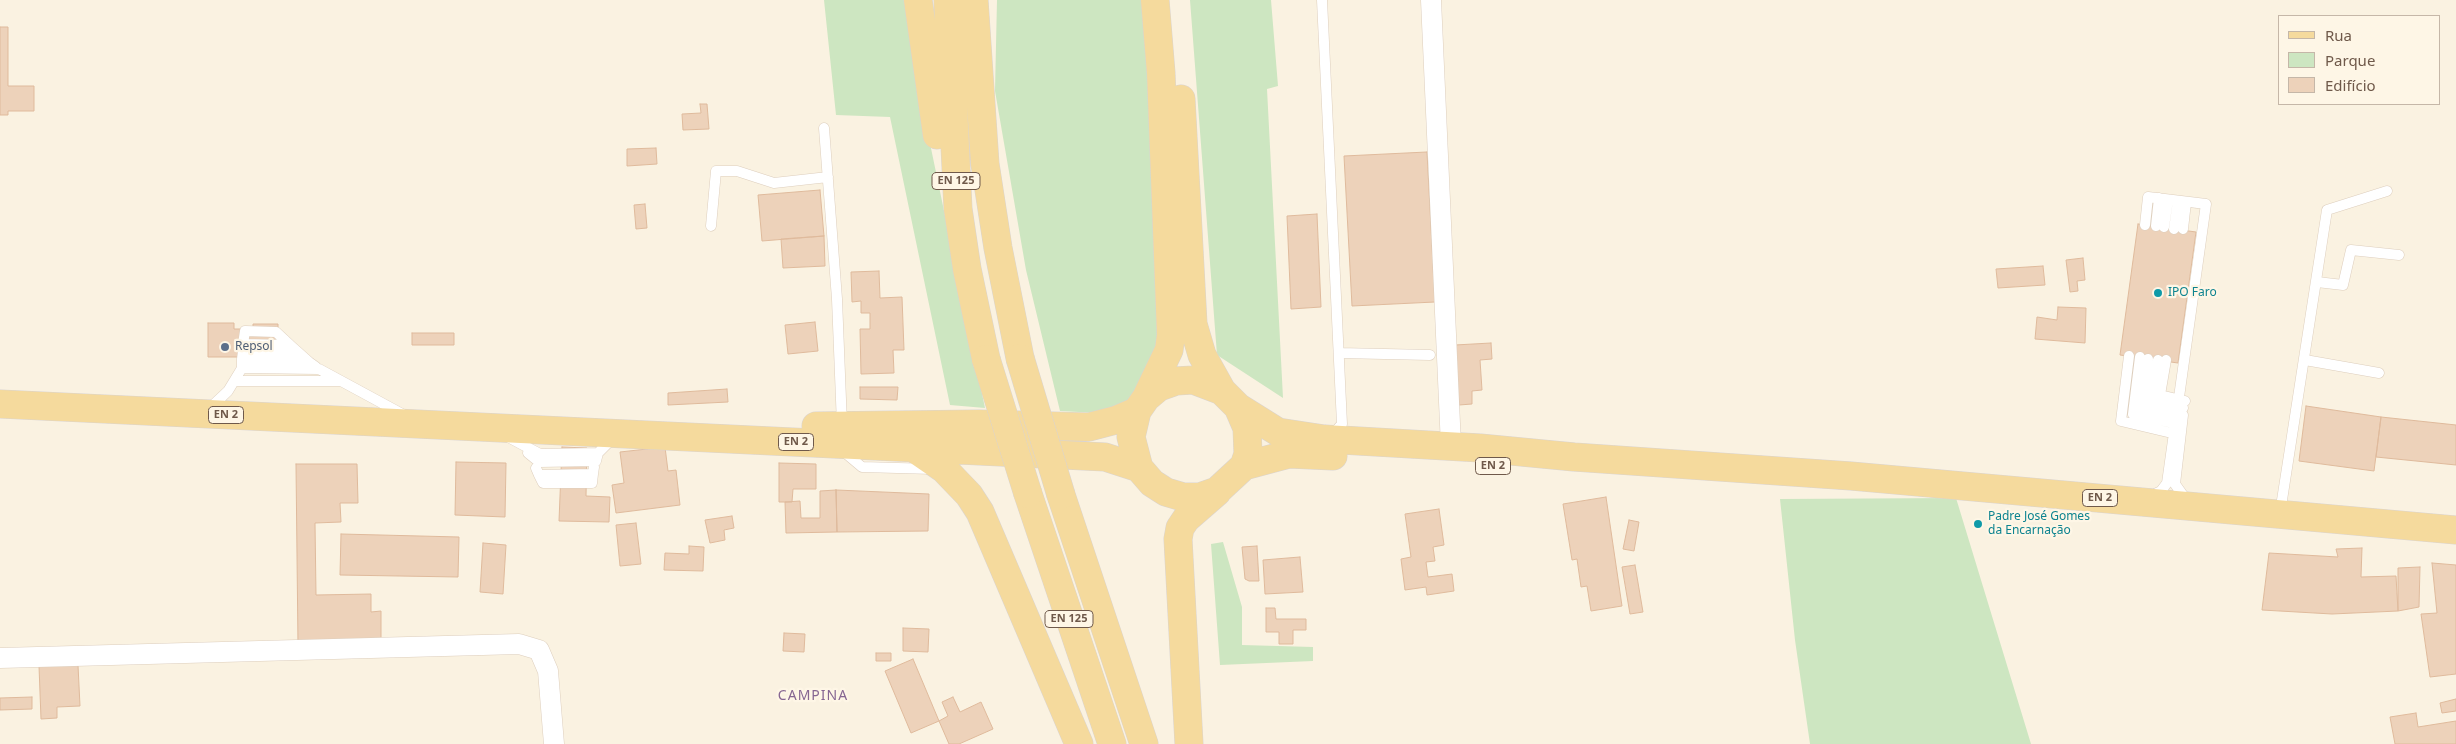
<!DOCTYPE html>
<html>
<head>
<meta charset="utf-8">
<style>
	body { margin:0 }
	#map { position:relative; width:2456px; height:744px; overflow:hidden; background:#faf2e1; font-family:"Noto Sans",sans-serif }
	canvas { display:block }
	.legend { position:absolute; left:2278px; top:15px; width:162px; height:90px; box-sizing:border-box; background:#fef6e6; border:1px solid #c5b7a8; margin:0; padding:6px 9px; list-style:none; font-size:15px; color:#6f594a }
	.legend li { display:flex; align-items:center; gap:10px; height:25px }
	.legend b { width:25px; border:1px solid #c5b7a8 }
</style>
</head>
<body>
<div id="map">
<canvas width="2456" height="744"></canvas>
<ul class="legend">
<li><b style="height:6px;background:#f5da9d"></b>Rua</li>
<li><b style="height:14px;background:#cde6c1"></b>Parque</li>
<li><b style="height:14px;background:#edd2ba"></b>Edifício</li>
</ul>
</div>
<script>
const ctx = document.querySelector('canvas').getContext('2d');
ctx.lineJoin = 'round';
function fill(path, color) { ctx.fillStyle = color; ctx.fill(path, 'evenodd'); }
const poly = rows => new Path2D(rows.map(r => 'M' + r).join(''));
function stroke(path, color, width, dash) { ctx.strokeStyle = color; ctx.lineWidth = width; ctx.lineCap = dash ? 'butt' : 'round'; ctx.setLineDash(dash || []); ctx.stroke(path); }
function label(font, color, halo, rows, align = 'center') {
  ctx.font = font + ' "Noto Sans",sans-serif'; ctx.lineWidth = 4.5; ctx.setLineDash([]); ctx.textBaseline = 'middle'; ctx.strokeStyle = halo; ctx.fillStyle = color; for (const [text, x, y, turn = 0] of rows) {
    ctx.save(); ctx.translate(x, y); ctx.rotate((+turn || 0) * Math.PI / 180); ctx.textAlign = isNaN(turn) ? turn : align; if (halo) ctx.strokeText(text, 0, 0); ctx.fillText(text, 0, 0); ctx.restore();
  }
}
const green = poly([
	[824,0,907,0,927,129,985,408,950,405,890,117,836,115],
	[997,0,1148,0,1160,325,1153,365,1126,403,1098,413,1060,411,1026,270,995,91],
	[1190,0,1271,0,1278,86,1267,89,1283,398,1217,355],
	[1956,498,2031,744,1810,744,1795,640,1780,499],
	[1223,542,1242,607,1242,645,1313,647,1313,661,1220,665,1211,544]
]);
const building = poly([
	[0,27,8,27,8,86,34,86,34,111,8,111,8,115,0,115,0,27],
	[700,104,707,104,709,129,683,130,682,114,701,113,700,104],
	[656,148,657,164,627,166,627,149,656,148],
	[1427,152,1435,302,1352,306,1344,156,1427,152],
	[820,190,824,236,762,241,758,195,820,190],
	[645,204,647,228,636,229,634,205,645,204],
	[1317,214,1321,307,1291,309,1287,216,1317,214],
	[2138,224,2196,232,2178,363,2120,355,2138,224],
	[824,236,825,266,783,268,781,239,824,236],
	[2083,258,2085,280,2077,281,2078,291,2070,292,2066,260,2083,258],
	[2043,266,2045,285,1998,288,1996,269,2043,266],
	[879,271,880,298,902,297,904,350,893,350,894,373,861,374,860,329,870,329,870,313,861,313,861,301,852,302,851,272,879,271],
	[2058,307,2086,308,2085,343,2035,339,2037,317,2057,320,2058,307],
	[815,322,818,351,788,354,785,325,815,322],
	[208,323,234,323,234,329,253,329,253,324,278,324,278,366,251,357,208,357,208,323],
	[412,333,454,333,454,345,412,345,412,333],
	[1491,343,1492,359,1480,360,1482,390,1472,391,1472,404,1459,405,1455,345,1491,343],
	[860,387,898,387,897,400,860,399,860,387],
	[727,389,728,402,668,405,668,393,727,389],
	[2306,406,2381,417,2374,471,2299,461,2306,406],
	[2381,417,2456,425,2456,465,2376,457,2381,417],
	[562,447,587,448,586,496,610,497,609,522,559,521,562,447],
	[665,447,668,471,676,470,680,505,616,513,612,485,624,483,620,452,665,447],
	[456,462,506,463,505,517,455,515,456,462],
	[779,463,816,464,816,489,793,489,792,502,779,502,779,463],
	[296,464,357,464,358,503,340,503,341,522,315,523,316,595,371,594,371,612,381,611,381,644,298,645,296,464],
	[836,490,929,494,928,531,837,532,836,490],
	[836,490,837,532,786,533,785,502,800,501,801,518,820,518,820,491,836,490],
	[1606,497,1622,606,1591,611,1587,586,1581,587,1577,559,1572,560,1563,504,1606,497],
	[1439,509,1444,545,1433,547,1435,561,1426,562,1428,577,1452,574,1454,591,1427,595,1426,587,1405,590,1401,559,1411,557,1405,514,1439,509],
	[732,516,734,528,724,530,725,540,710,543,705,520,732,516],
	[1629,520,1639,522,1634,551,1623,549,1629,520],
	[636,523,641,564,620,566,616,525,636,523],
	[341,534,459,537,458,577,340,575,341,534],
	[483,543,506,545,503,594,480,592,483,543],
	[689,546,704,547,703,571,664,570,665,553,689,554,689,546],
	[1257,546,1259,581,1249,581,1245,579,1242,547,1257,546],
	[2362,548,2361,577,2396,576,2398,611,2332,614,2262,610,2269,553,2338,557,2336,549,2362,548],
	[1300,557,1303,592,1265,594,1263,560,1300,557],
	[2432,563,2456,565,2456,674,2430,677,2421,614,2437,613,2432,563],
	[1635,565,1643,612,1630,614,1622,567,1635,565],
	[2420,567,2419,607,2398,611,2398,568,2420,567],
	[1266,608,1275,608,1276,619,1306,619,1306,630,1293,630,1293,644,1279,644,1279,632,1266,632,1266,608],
	[903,628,929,629,928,652,903,651,903,628],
	[784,633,805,634,804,652,783,651,784,633],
	[876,653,891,653,891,661,876,661,876,653],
	[913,659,939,721,911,733,885,671,913,659],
	[78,665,80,706,57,707,57,718,41,719,39,666,78,665],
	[32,697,32,709,0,710,0,698,32,697],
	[953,697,960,712,981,702,993,729,959,744,949,744,939,721,948,716,942,702,953,697],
	[2456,699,2456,711,2442,713,2440,703,2456,699],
	[2416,713,2418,727,2456,721,2456,744,2395,744,2390,717,2416,713]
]);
const service = poly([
	[1322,0,1342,424,1332,435],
	[824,128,837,299,842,425],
	[2145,225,2148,197,2206,204,2167,483,2161,491,2151,496],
	[711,226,716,171,737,171,774,183,828,177],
	[2156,226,2159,198],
	[2164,227,2168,200],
	[2174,229,2178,201],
	[2183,229,2186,202],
	[2317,282,2343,285,2351,250,2399,255],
	[243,344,245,331,276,332,290,345],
	[243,351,243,344,290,345,299,353],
	[1339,353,1430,355],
	[2129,356,2121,421,2180,435],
	[2140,357,2133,414,2181,425],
	[242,359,243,351,299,353,309,362],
	[2148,359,2142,407,2182,418],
	[2158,360,2152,401,2183,408],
	[2166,360,2160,395,2185,401],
	[2305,360,2379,373],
	[242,368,242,359,309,362,316,367],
	[235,381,340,381],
	[210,408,228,391,242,368,319,369,404,415],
	[2183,415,2175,484,2187,501],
	[508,437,540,454,598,453,613,438],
	[843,451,862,467,933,469],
	[528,453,539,462,596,461,598,453],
	[536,468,539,475,593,474,594,467],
	[539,475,543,483,592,483,593,474],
	[2280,513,2327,210,2387,191]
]);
const minor = poly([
	[1431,0,1451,446],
	[0,658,519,644,539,650,548,671,554,744]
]);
const primary = poly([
	[918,0,937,135],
	[948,0,958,209,967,269,986,359],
	[974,0,985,164,998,248,1020,358],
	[1181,99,1193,324,1202,355,1222,391],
	[1146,398,1169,350,1171,335,1161,73,1155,0],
	[0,404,1105,457,1139,468],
	[1238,407,1247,428,1248,454,1244,466,1217,491,1200,497,1183,497,1166,492,1152,483,1139,468,1131,437,1137,411,1146,398,1159,387,1176,381,1193,380,1222,391,1238,407,1278,432,1324,439,1480,448,1574,457,1851,476,2456,530],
	[816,426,979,424,1089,427,1116,420,1137,411],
	[912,447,944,469,969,495,980,512,1079,744],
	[1244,466,1289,454,1333,456],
	[1028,494,1112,744],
	[1061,495,1144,744],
	[1189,744,1178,539,1180,528,1186,519,1217,492]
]);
const primaryBridge = poly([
	[1020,358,1061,495],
	[986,359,1028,494]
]);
const markers = [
	[2158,293,5,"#0f9aa8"],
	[225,347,5,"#5c6f8a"],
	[1978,524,5,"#0f9aa8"]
];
const shields = [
	[956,181,48],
	[226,415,35],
	[796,442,35],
	[1493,466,35],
	[2100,498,35],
	[1069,619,48]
];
const shieldNames = [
	["EN 125",956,181],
	["EN 2",226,415],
	["EN 2",796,442],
	["EN 2",1493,466],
	["EN 2",2100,498],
	["EN 125",1069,619]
];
const cultureNames = [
	["IPO Faro",2168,293],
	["Padre José Gomes",1988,517],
	["da Encarnação",1988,531]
];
const serviceNames = [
	["Repsol",235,347]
];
const neighbourhoodNames = [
	["CAMPINA",813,696]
];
fill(green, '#cde6c1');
fill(building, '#edd2ba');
stroke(building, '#dfba9c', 1);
stroke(service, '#ddcebd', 11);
stroke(minor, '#ddcebd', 21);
stroke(primary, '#dad4d0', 29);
stroke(service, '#fff', 10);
stroke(minor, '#fff', 20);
stroke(primary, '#f5da9d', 28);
stroke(primaryBridge, '#dad4d0', 29, []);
stroke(primaryBridge, '#f5da9d', 28);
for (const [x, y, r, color] of markers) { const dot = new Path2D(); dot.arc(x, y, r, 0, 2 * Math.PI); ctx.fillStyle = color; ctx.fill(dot); stroke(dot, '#fef6e6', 2); }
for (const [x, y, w] of shields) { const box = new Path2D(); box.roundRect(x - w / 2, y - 8.5, w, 17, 4); ctx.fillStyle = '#fef6e6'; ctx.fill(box); stroke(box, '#6f594a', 1); }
label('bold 11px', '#6f594a', null, shieldNames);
label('12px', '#0d838f', '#fef6e6', cultureNames, 'left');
label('12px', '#4e5e75', '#fef6e6', serviceNames, 'left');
ctx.letterSpacing = '1px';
label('14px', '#866692', '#fef6e6', neighbourhoodNames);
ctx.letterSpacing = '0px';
</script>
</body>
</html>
